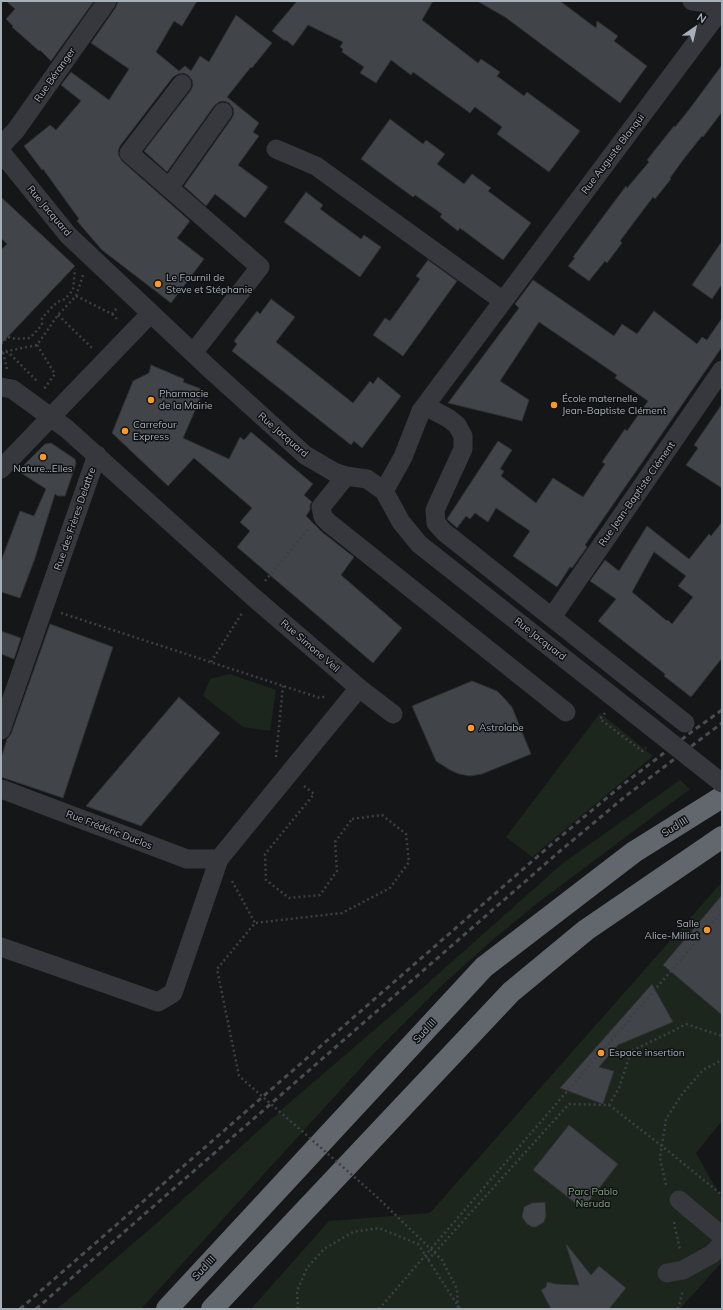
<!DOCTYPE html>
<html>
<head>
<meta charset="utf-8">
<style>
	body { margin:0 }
	#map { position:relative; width:723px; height:1310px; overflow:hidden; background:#151618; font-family:Mulish,sans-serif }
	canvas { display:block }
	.frame { position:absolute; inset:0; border:2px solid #a7afb8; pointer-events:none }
	.north { position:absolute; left:675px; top:8px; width:40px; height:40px; -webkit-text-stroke:3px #101113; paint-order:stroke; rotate:34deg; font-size:11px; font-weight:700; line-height:16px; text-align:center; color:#a7afb8 }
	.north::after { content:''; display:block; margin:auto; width:14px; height:18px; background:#a7afb8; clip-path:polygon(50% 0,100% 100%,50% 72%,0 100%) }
</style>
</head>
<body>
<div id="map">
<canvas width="723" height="1310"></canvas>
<div class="frame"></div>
<div class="north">N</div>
</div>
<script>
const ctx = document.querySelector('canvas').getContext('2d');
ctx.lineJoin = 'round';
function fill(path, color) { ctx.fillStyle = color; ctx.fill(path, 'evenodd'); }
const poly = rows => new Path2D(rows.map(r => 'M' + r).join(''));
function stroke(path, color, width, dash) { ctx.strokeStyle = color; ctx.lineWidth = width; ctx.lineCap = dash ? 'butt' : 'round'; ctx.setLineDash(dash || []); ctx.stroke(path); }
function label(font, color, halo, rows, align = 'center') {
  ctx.font = font + ' Mulish,sans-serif'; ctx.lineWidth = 3; ctx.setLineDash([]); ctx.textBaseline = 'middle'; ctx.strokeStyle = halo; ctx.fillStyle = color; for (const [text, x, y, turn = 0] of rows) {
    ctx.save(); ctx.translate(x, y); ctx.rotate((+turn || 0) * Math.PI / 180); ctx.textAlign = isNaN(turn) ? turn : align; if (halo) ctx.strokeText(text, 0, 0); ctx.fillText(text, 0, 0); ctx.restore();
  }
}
const green = poly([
	[230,674,276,690,270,731,243,727,203,696,210,679],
	[600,713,653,756,532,857,506,837],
	[680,780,690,789,540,901,496,937,440,987,377,1050,141,1309,57,1309,158,1222,288,1104,401,1007,562,864],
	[722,882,722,1121,696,1153,722,1199,722,1262,680,1309,251,1309,329,1221,430,1213]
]);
const building = poly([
	[6,1,94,1,51,61,40,50,39,51,12,27,13,26,6,19,15,9,6,1],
	[118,1,197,1,182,26,174,21,156,52,179,71,185,66,191,71,200,56,209,62,236,15,272,43,252,68,251,67,227,97,259,123,253,132,259,136,238,165,268,187,245,218,215,194,206,206,184,186,232,118,234,113,233,108,229,103,224,101,219,102,214,106,167,172,144,151,191,90,193,85,192,80,188,75,183,73,178,74,173,77,120,146,118,151,119,156,122,161,190,221,177,238,204,259,171,303,102,250,77,221,79,219,43,169,42,170,24,146,50,125,56,130,81,101,61,85,71,72,109,100,129,69,91,43,116,7,118,1],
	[297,1,433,1,422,20,478,63,481,59,500,72,497,76,524,96,527,92,580,131,549,172,497,134,502,127,475,107,470,113,413,72,411,75,391,60,376,83,360,73,364,67,342,52,343,49,340,47,343,42,308,25,293,46,286,40,285,41,272,31,297,1],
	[477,1,560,1,596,28,597,21,618,36,614,41,647,66,620,103,505,17,477,1],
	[722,65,722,112,703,137,702,136,683,160,670,178,671,179,655,199,653,197,620,241,622,243,607,263,605,261,589,281,568,266,575,258,573,257,626,186,627,188,649,162,647,160,674,126,675,127,688,111,722,65],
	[390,119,423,144,426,140,445,154,437,164,464,184,472,174,491,188,488,191,531,223,503,260,460,228,458,231,440,217,442,214,415,195,413,197,361,159,390,119],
	[306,192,323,205,320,209,361,239,364,235,381,247,360,277,284,222,306,192],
	[1,197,75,266,1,344,1,250,7,244,1,238,1,197],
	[722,241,722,284,712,299,692,285,722,241],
	[428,260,457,281,403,356,373,335,385,318,390,321,420,279,416,276,428,260],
	[533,280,614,336,622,324,637,334,654,311,697,344,702,337,707,340,722,318,722,347,585,545,587,547,572,568,570,567,557,587,513,556,530,531,496,508,488,522,475,513,470,519,466,516,457,528,447,519,498,441,512,450,500,469,504,471,501,476,536,503,553,478,583,497,605,464,602,462,625,429,627,431,648,401,615,378,617,375,539,322,500,381,529,400,522,421,448,403,519,308,515,304,533,280],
	[271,299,295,317,276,342,353,403,370,381,373,384,378,377,401,396,362,448,354,441,351,445,232,351,237,344,234,341,257,311,260,314,271,299],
	[151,365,184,379,183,382,204,390,183,438,229,459,240,437,244,440,251,432,313,484,304,495,312,502,310,505,310,510,306,516,322,532,354,557,341,575,402,628,373,663,237,547,250,531,240,522,252,508,194,458,168,486,112,433,133,381,149,373,151,365],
	[722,404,722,488,686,465,698,448,694,445,722,404],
	[51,443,75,459,76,464,65,496,58,496,55,494,34,561,20,598,1,592,1,561,20,511,34,516,46,489,18,471,45,444,51,443],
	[722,522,722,658,691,697,664,676,665,674,598,621,616,599,590,581,605,560,619,571,647,526,689,559,709,534,711,536,722,522],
	[654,552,686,576,678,586,693,597,672,624,668,620,667,621,632,592,654,552],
	[50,624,113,647,63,798,1,777,1,758,7,739,11,734,50,624],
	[1,631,21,638,14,659,1,654,1,631],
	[472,681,497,691,504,698,512,707,531,754,482,774,470,776,459,774,450,770,436,761,412,706,472,681],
	[179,697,220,733,141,826,86,806,179,697],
	[722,895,722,1015,663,965,722,895],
	[652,984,673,1022,618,1045,599,1067,614,1071,603,1104,560,1088,652,984],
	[569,1125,618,1164,583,1209,533,1170,569,1125],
	[545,1202,546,1216,544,1222,536,1227,532,1227,527,1224,522,1217,524,1207,532,1203,545,1202],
	[566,1245,567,1245,591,1275,599,1266,626,1288,609,1309,551,1309,541,1290,546,1287,547,1282,556,1284,579,1285,566,1245]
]);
const path = poly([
	[76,296,112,314,117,308],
	[112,314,118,320],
	[58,315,92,348],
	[1,344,8,337,16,339,30,338,42,325,42,318,57,302,65,299,73,290,75,269],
	[37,345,55,374,44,389],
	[1,352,8,352,37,381],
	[7,369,3,352,37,345,58,315,76,296,83,275],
	[265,581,309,528],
	[61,613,320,698,327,696],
	[211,662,242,613],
	[605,713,600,719,642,751,646,748],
	[276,757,283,686],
	[304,786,314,794,265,854,266,880,289,898,320,895,337,871,335,842,352,819],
	[232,881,255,923],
	[609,1105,662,1146,722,1195],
	[666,1185,660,1158,666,1119,683,1093,703,1070,722,1060],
	[674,1222,680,1250],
	[428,1260,569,1104,609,1105,619,1088,631,1051,667,1034,686,1024,722,1036],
	[298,1309,297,1291,307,1268,324,1249,353,1232,379,1228,418,1244,460,1309],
	[678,1309,683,1290]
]);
const minor = poly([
	[692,1,722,6],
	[182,84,129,153,260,267,193,353],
	[1,146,16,130,107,1],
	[276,149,316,166,503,301],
	[1,152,68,235,210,369,305,455,334,472,346,476,367,479,384,491,401,522,419,544,650,726],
	[169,188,223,112],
	[1,387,12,389,67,429,252,596,359,688,219,859,173,993,158,1002,1,947],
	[425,406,448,418,457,425,463,436,463,449,435,510,436,523,444,532,685,723],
	[1,469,151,313],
	[346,476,321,507,323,517,329,523,566,712],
	[384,491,403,457,421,411,722,8],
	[552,617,722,370],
	[359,688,393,714],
	[1,730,97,455],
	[1,789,187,859,219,859],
	[679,1200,722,1236],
	[667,1273,683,1270,712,1254,722,1244]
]);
const highway = poly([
	[167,1309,484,967,634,852,722,797],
	[212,1309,511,992,586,930,722,837]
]);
const rail = poly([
	[20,1309,553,843,621,786,694,730,722,710],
	[36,1309,560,851,627,795,722,723]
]);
const pathBridge = poly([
	[352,819,382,815,406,834,409,862,390,888,342,913,255,923,217,969,239,1076,376,1196,442,1260,457,1289,458,1309],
	[379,1309,722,912]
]);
const minorBridge = poly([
	[650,726,722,783]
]);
const markers = [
	[158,284,4,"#fb982a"],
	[151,400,4,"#fb982a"],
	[554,405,4,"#fb982a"],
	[125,431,4,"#fb982a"],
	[43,457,4,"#fb982a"],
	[471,728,4,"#fb982a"],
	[707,930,4,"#fb982a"],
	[601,1053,4,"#fb982a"]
];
const streetNames = [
	["Rue Béranger",55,75,-55],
	["Rue Auguste Blanqui",613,154,-53],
	["Rue Jacquard",49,211,50],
	["Rue Jacquard",283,435,41],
	["Rue Jean-Baptiste Clément",637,494,-55],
	["Rue des Frères Delattre",75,519,-71],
	["Rue Jacquard",540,639,38],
	["Rue Simone Veil",310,646,41],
	["Sud III",675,827,-32],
	["Rue Frédéric Duclos",109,830,21],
	["Sud III",425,1031,-47],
	["Sud III",204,1268,-47]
];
const poiNames = [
	["Le Fournil de",166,278],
	["Steve et Stéphanie",166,290],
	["Pharmacie",159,394],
	["de la Mairie",159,406],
	["École maternelle",562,399],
	["Jean-Baptiste Clément",562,411],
	["Carrefour",133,425],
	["Express",133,437],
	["Nature...Elles",43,469,"center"],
	["Astrolabe",479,728],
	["Salle",699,924,"right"],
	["Alice-Milliat",699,936,"right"],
	["Espace insertion",609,1053]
];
const parkNames = [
	["Parc Pablo",593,1192],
	["Neruda",593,1204]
];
fill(green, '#1d261d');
fill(building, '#414448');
stroke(building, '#2f3034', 1);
stroke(path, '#3c3f44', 2.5, [2, 3]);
stroke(minor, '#36383d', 19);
stroke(highway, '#62676e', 22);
stroke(rail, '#494d52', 3, [5, 4]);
stroke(pathBridge, '#3c3f44', 2.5, [2, 3]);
stroke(minorBridge, '#36383d', 19);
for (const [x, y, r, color] of markers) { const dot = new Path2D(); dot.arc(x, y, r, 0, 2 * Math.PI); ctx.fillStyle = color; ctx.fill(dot); stroke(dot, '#101113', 1.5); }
label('10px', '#a7afb8', '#101113', streetNames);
label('10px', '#a7afb8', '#101113', poiNames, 'left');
label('10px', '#80a47d', '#101113', parkNames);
</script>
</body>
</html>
